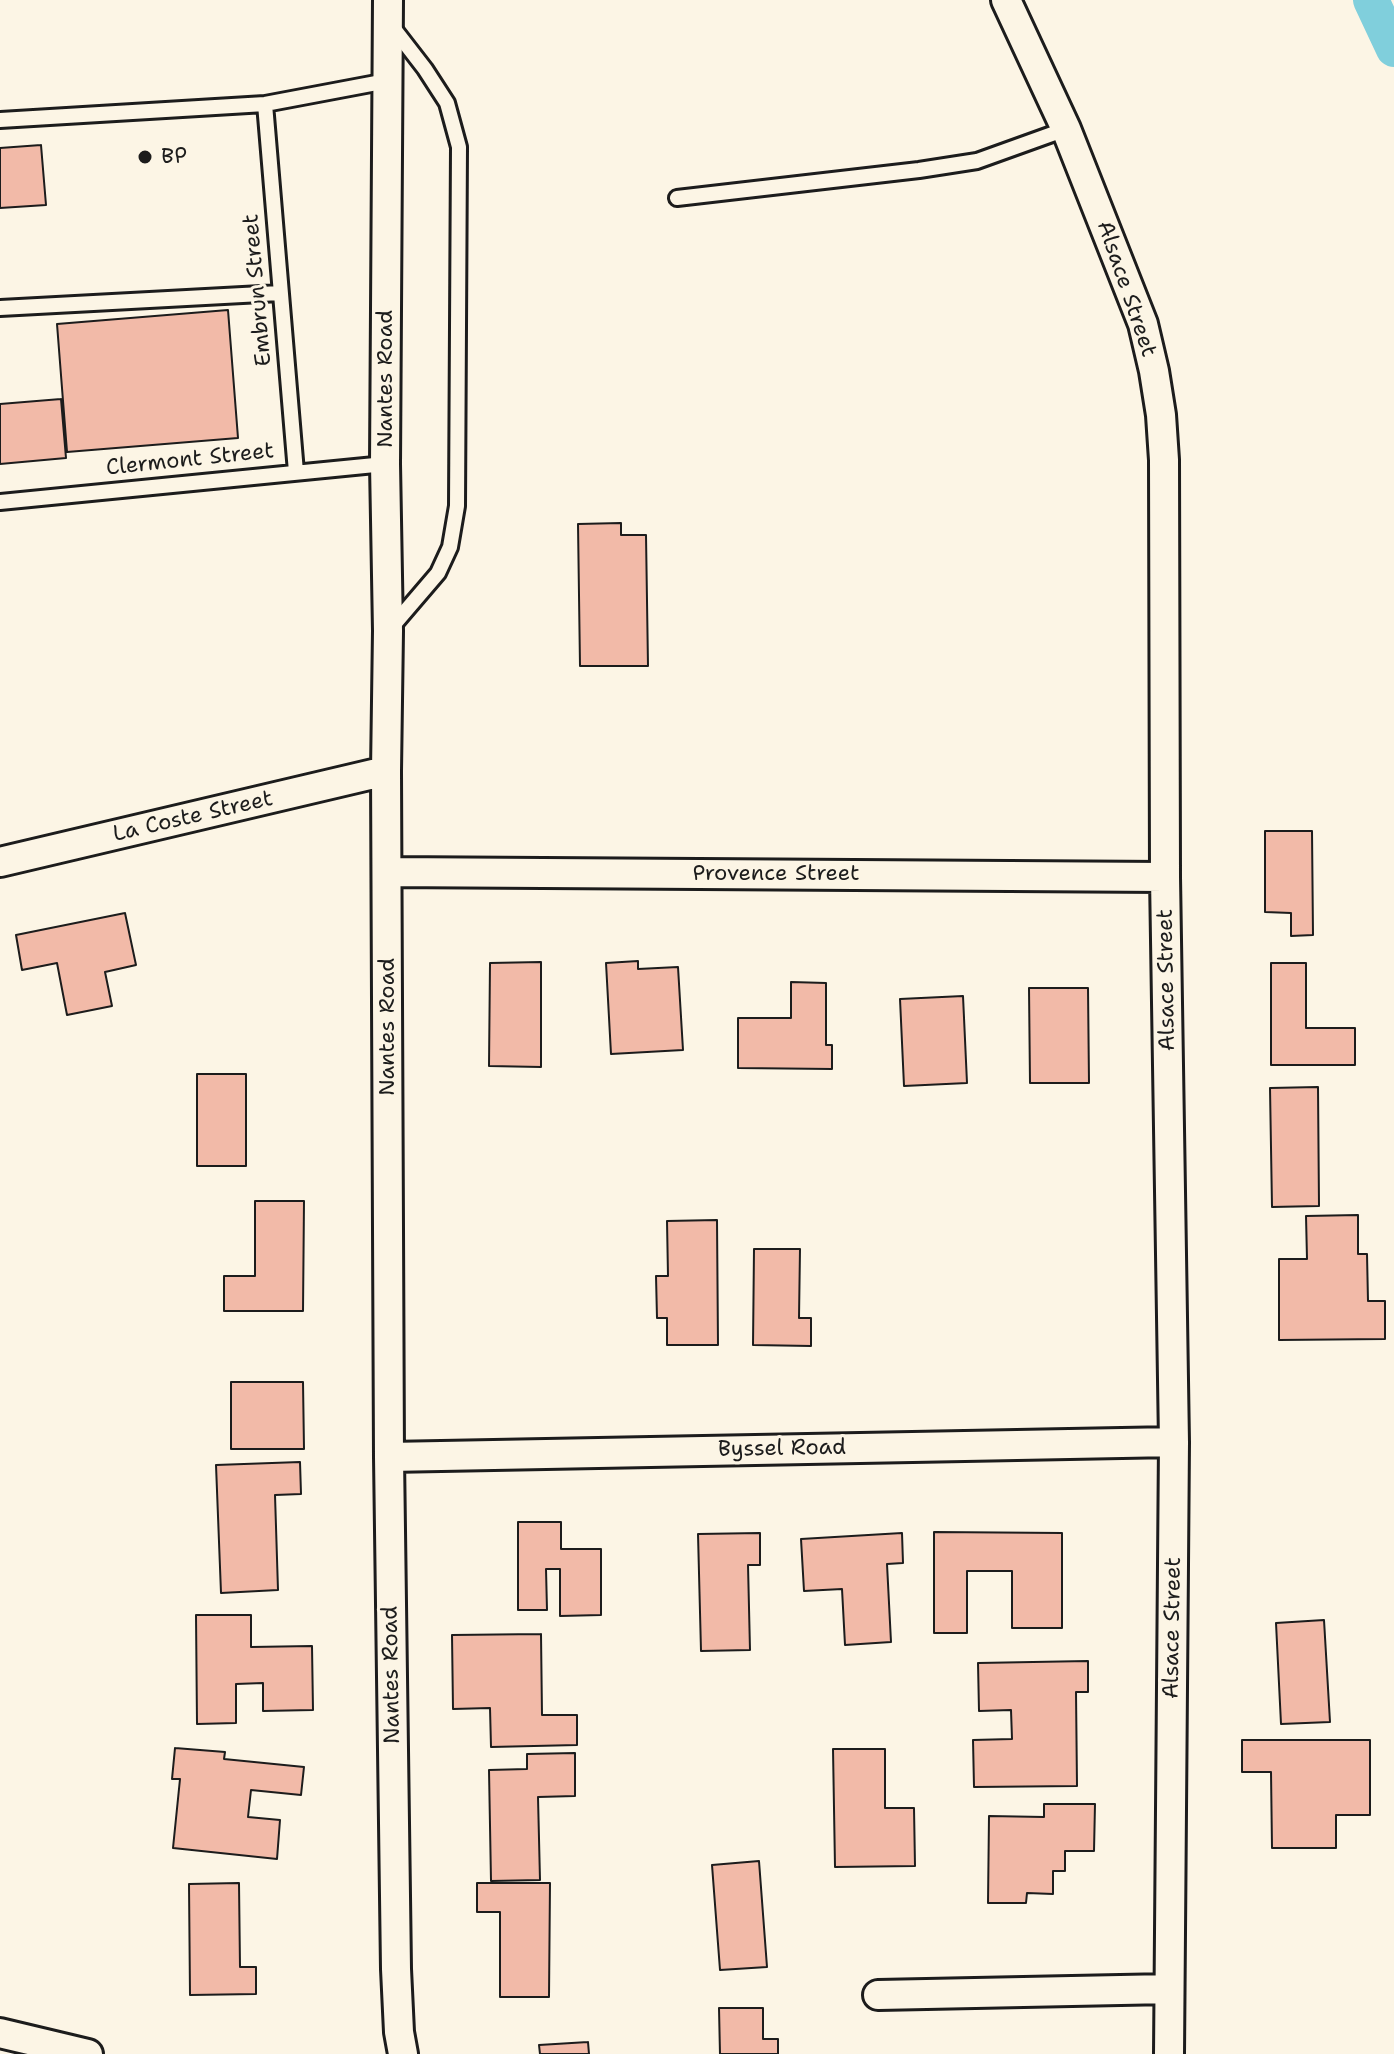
<!DOCTYPE html>
<html>
<head>
<meta charset="utf-8">
<style>
	body { margin:0 }
	canvas { display:block; background:#fcf5e5 }
</style>
</head>
<body>
<canvas width="1394" height="2054"></canvas>
<script>
const g = document.querySelector('canvas').getContext('2d');
g.lineJoin = 'round';
function toPath(rows) {
  const path = new Path2D();
  for (const r of rows) {
    path.moveTo(r[0], r[1]);
    for (let i = 2; i < r.length; i += 2) path.lineTo(r[i], r[i + 1]);
  }
  return path;
}
function stroke(path, color, width, dash) {
  g.strokeStyle = color;
  g.lineWidth = width;
  g.lineCap = dash ? 'butt' : 'round';
  g.setLineDash(dash || []);
  g.stroke(path);
}
function fillPath(path, color) {
  g.fillStyle = color;
  g.fill(path, 'evenodd');
}
function label(font, color, halo, rows, align = 'center') {
  g.font = font + ' "Shantell Sans",sans-serif';
  g.lineWidth = 6;
  g.setLineDash([]);
  g.textBaseline = 'middle';
  g.strokeStyle = halo;
  g.fillStyle = color;
  for (const [text, x, y, turn = 0] of rows) {
    g.save();
    g.translate(x, y);
    g.rotate((+turn || 0) * Math.PI / 180);
    g.textAlign = isNaN(turn) ? turn : align;
    if (halo) g.strokeText(text, 0, 0);
    g.fillText(text, 0, 0);
    g.restore();
  }
}
const canal = toPath([
	[1371,0,1394,49]
]);
const building = toPath([
	[41,145,46,205,0,208,0,148,41,145],
	[228,310,238,438,67,452,57,324,228,310],
	[61,399,66,458,0,464,0,404,61,399],
	[621,523,621,535,646,535,648,666,580,666,578,524,621,523],
	[1265,831,1312,831,1313,935,1291,936,1291,913,1265,912,1265,831],
	[125,913,136,965,105,972,112,1006,67,1015,57,963,22,970,16,935,125,913],
	[638,961,638,969,678,967,683,1050,611,1054,606,963,638,961],
	[541,962,541,1067,489,1066,490,963,541,962],
	[1271,963,1306,963,1306,1028,1355,1028,1355,1065,1271,1065,1271,963],
	[791,982,826,983,826,1045,832,1045,832,1069,738,1068,738,1018,791,1018,791,982],
	[1029,988,1088,988,1089,1083,1030,1083,1029,988],
	[963,996,967,1083,904,1086,900,999,963,996],
	[197,1074,246,1074,246,1166,197,1166,197,1074],
	[1318,1087,1319,1206,1272,1207,1270,1088,1318,1087],
	[255,1201,304,1201,303,1311,224,1311,224,1276,255,1276,255,1201],
	[1358,1215,1358,1254,1367,1254,1368,1301,1385,1301,1385,1339,1279,1340,1279,1259,1307,1259,1306,1216,1358,1215],
	[717,1220,718,1345,667,1345,667,1318,657,1318,656,1276,668,1276,667,1221,717,1220],
	[754,1249,800,1249,799,1318,811,1318,811,1346,753,1345,754,1249],
	[231,1382,303,1382,304,1449,231,1449,231,1382],
	[300,1462,301,1494,275,1495,278,1590,221,1593,216,1465,300,1462],
	[518,1522,561,1522,561,1549,601,1549,601,1615,560,1616,560,1569,546,1569,547,1610,518,1610,518,1522],
	[934,1532,1062,1533,1062,1628,1012,1628,1012,1571,967,1571,967,1633,934,1633,934,1532],
	[760,1533,760,1565,748,1565,750,1650,701,1651,698,1534,760,1533],
	[902,1533,903,1563,887,1564,891,1642,845,1645,842,1589,804,1591,801,1539,902,1533],
	[196,1615,251,1615,251,1647,312,1646,313,1710,263,1711,263,1683,236,1684,236,1723,197,1724,196,1615],
	[1324,1620,1330,1722,1281,1724,1276,1623,1324,1620],
	[541,1634,542,1715,577,1715,577,1745,491,1747,490,1708,453,1709,452,1635,541,1634],
	[1088,1661,1088,1692,1076,1692,1077,1786,974,1787,973,1740,1012,1739,1011,1710,979,1711,978,1663,1088,1661],
	[1242,1740,1370,1740,1370,1815,1336,1815,1336,1848,1272,1848,1271,1772,1242,1772,1242,1740],
	[175,1748,225,1752,224,1759,304,1767,301,1795,251,1790,248,1817,280,1820,277,1859,173,1848,180,1779,172,1779,175,1748],
	[833,1749,885,1749,885,1808,914,1808,915,1866,835,1867,833,1749],
	[575,1753,575,1796,538,1797,540,1880,491,1881,489,1770,527,1769,527,1754,575,1753],
	[1044,1804,1095,1804,1094,1851,1065,1851,1065,1871,1053,1871,1053,1894,1027,1893,1026,1903,988,1903,989,1816,1044,1817,1044,1804],
	[759,1861,767,1967,720,1970,712,1865,759,1861],
	[239,1883,240,1967,256,1967,256,1994,190,1995,189,1884,239,1883],
	[477,1883,550,1883,549,1997,500,1997,500,1912,477,1912,477,1883],
	[719,2008,763,2008,763,2039,778,2039,778,2054,720,2054,719,2008],
	[588,2042,589,2054,540,2054,539,2045,588,2042]
]);
const service = toPath([
	[265,104,296,472],
	[0,120,265,104,387,81],
	[677,198,919,170,977,161,1066,129],
	[0,308,280,293],
	[0,502,385,464],
	[391,628,438,573,450,547,457,506,459,147,447,103,425,69,391,25]
]);
const minor = toPath([
	[388,0,385,464,388,631,386,771,389,1457,396,1969,399,2032,403,2054],
	[1006,0,1066,129,1143,324,1154,371,1161,415,1164,460,1165,877,1174,1442,1169,2054],
	[0,862,386,771],
	[388,872,1165,877],
	[389,1457,1174,1442],
	[878,1995,1169,1989],
	[0,2033,88,2054]
]);
const markers = [
	[145,157,8,"#1c1c1c"]
];
const poiNames = [
	["BP",161,157]
];
const streetNames = [
	["Alsace Street",1126,289,71],
	["Embrun Street",258,290,-95],
	["Nantes Road",386,379,-90],
	["Clermont Street",190,460,-6],
	["La Coste Street",193,817,-13],
	["Provence Street",776,874],
	["Alsace Street",1167,980,-91],
	["Nantes Road",388,1027,-90],
	["Byssel Road",782,1449,-1],
	["Alsace Street",1173,1628,-89],
	["Nantes Road",392,1675,-91]
];
stroke(canal, '#80cfdc', 36);
fillPath(building, '#f2baa8');
stroke(building, '#1c1c1c', 2);
stroke(service, '#1c1c1c', 20);
stroke(minor, '#1c1c1c', 34);
stroke(service, '#fcf5e5', 14);
stroke(minor, '#fcf5e5', 28);
for (const [x, y, r, color] of markers) {
  const dot = new Path2D();
  dot.arc(x, y, r, 0, 2 * Math.PI);
  g.fillStyle = color;
  g.fill(dot);
  stroke(dot, '#fcf5e5', 3);
}
label('22px', '#1c1c1c', '#fcf5e5', poiNames, 'left');
label('22px', '#1c1c1c', '#fcf5e5', streetNames);
</script>
</body>
</html>
